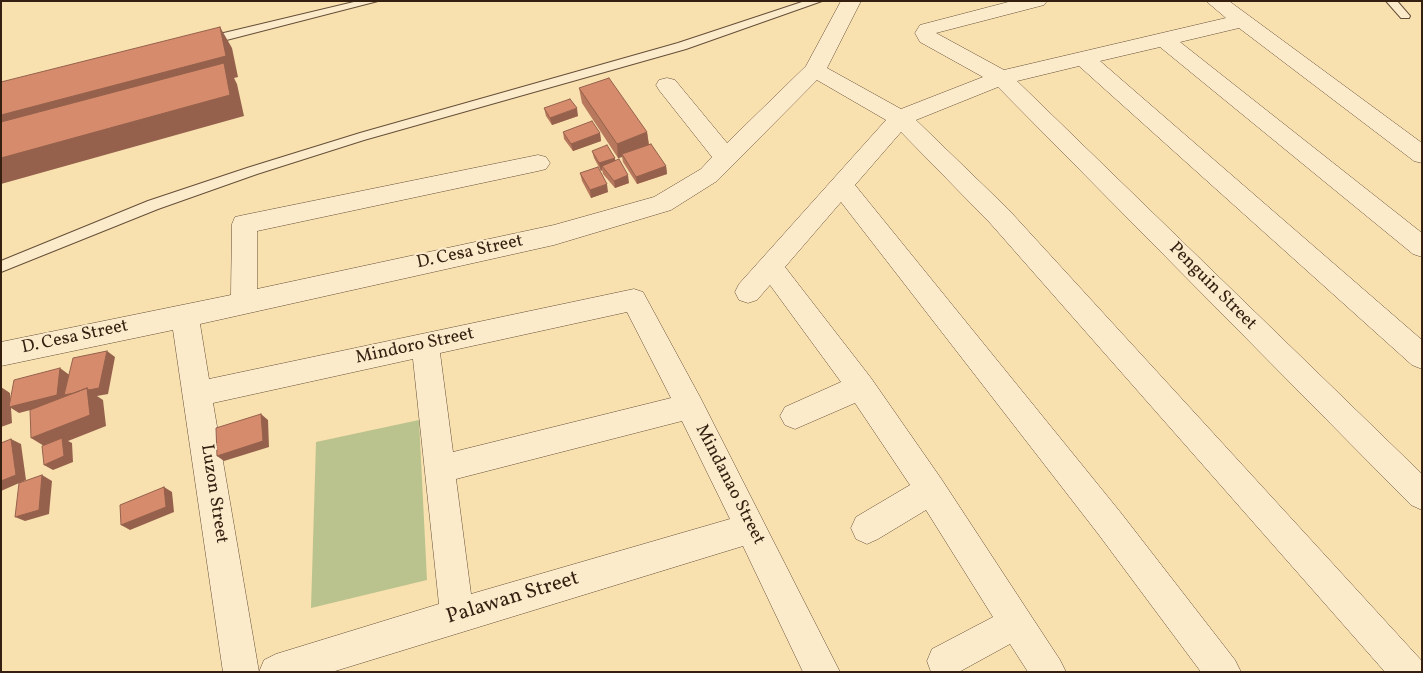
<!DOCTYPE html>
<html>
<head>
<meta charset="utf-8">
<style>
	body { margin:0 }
	#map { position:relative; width:1423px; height:673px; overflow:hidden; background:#f9e0af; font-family:Vollkorn,serif }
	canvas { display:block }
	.frame { position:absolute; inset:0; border:2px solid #341f10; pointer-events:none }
</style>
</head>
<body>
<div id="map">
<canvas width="1423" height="673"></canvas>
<div class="frame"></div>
</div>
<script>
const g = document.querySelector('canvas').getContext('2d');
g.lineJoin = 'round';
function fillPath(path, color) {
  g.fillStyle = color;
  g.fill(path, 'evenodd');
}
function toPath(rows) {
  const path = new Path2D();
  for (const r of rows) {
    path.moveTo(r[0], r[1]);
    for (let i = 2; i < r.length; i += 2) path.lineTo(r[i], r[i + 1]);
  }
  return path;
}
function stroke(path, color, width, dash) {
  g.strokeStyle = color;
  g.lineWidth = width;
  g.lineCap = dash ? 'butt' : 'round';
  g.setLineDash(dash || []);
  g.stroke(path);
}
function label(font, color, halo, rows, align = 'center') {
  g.font = font + ' Vollkorn,serif';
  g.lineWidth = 4.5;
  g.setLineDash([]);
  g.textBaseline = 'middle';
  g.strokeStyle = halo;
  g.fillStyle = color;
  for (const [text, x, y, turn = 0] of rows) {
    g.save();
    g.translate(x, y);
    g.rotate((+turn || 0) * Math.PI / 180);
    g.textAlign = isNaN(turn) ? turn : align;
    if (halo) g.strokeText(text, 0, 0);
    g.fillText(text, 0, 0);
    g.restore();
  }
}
const green = toPath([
	[419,420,427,580,311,608,316,442]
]);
const service = toPath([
	[358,1,378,1,207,45,201,41,207,37,358,1],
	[805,1,822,1,686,49,364,140,257,174,158,209,1,272,1,261,148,201,247,168,360,133,678,43,805,1],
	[1386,1,1397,1,1410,16,1409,18,1401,18,1386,1]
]);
const minor = toPath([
	[841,1,861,1,827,68,901,109,983,77,920,42,915,33,920,25,1012,1,1047,1,1044,5,936,33,1004,70,1226,18,1206,1,1229,1,1422,143,1422,163,1414,161,1239,28,1180,42,1422,233,1422,257,1413,254,1160,47,1100,61,1422,340,1422,369,1412,365,1079,66,1017,81,1422,474,1422,510,1411,505,998,87,916,120,1008,209,1421,660,1422,672,1385,672,990,223,901,132,855,185,1121,513,1235,660,1241,672,1201,672,1099,535,841,202,785,267,871,378,942,480,1060,660,1066,672,1028,672,1010,644,959,672,931,672,927,661,932,649,993,617,926,510,878,539,867,544,856,539,851,528,856,517,910,485,855,403,795,429,785,425,780,416,785,407,841,382,770,285,757,300,748,303,739,300,735,292,739,284,886,120,817,80,717,181,671,210,554,245,200,324,209,379,634,289,643,292,700,397,840,672,803,672,743,546,332,672,223,672,173,330,1,366,1,342,231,295,232,224,235,217,244,215,538,155,546,157,550,163,546,169,538,171,257,231,257,289,554,225,654,197,701,169,712,157,659,90,656,85,659,80,667,78,675,80,727,143,806,66,841,1],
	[627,312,671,398,453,452,440,353,627,312],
	[413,359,439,604,276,654,264,660,259,672,213,403,413,359],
	[682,421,730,519,471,594,456,479,682,421]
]);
const wall = toPath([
	[579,88,647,132,649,144,666,166,667,174,637,184,623,162,622,157,618,158,582,103],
	[544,108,578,116,552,125,546,116],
	[563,132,600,133,601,141,573,151,564,139],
	[592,151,615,161,629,183,615,188,603,174,602,170,601,171,594,158],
	[580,173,608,192,591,198,582,181]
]);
const shadedWall = toPath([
	[220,27,232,48,238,77,234,78,237,84,244,116,1,184,1,115],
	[577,108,578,116,552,125,550,118],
	[647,132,649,147,622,154,622,157,618,158,617,144],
	[600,133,601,141,573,151,571,144],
	[615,158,616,165,602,166,602,170,601,171,599,163],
	[666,166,667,174,637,184,636,177],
	[628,175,629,183,615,188,614,181],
	[607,184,608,192,591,198,590,190],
	[107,351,115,357,108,394,97,396,103,400,106,426,68,441,72,443,73,462,53,470,44,465,49,449,31,438,65,401,19,413,11,408,12,423,1,427,1,387,10,393,11,407,60,368,87,388],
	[261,414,268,420,269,447,224,461,217,456],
	[11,439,21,444,26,480,1,491,1,481],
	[42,475,52,481,49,514,25,521,15,517],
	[164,487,172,492,174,512,130,530,121,525]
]);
const building = toPath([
	[220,27,226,56,1,115,1,82,220,27],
	[224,63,230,95,1,158,1,122,224,63],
	[609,78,647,132,617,144,579,88,609,78],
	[570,99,577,108,550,118,544,108,570,99],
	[592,121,600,133,571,144,563,132,592,121],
	[651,144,666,166,636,177,622,154,651,144],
	[607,145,615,158,599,163,592,151,607,145],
	[619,159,628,175,614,181,602,166,619,159],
	[598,167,607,184,590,190,580,173,598,167],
	[107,351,99,388,89,390,87,388,74,393,64,395,73,358,107,351],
	[60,368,57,395,9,407,14,380,60,368],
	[87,388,90,415,31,438,30,410,87,388],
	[261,414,263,441,217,456,216,428,261,414],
	[62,438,64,456,44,465,42,446,62,438],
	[11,439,16,475,1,481,1,443,11,439],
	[42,475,39,510,15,517,19,483,42,475],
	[164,487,166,507,121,525,120,505,164,487]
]);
const streetNames = [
	["D. Cesa Street",470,253,-12],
	["Penguin Street",1212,287,45],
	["D. Cesa Street",75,338,-12],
	["Mindoro Street",415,347,-12],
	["Mindanao Street",729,485,63],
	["Luzon Street",213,494,81]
];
const nearStreetnames = [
	["Palawan Street",513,599,-17]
];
fillPath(green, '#bac38d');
stroke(service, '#654f38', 2);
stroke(minor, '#654f38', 1);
fillPath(service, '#fbebcb');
fillPath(minor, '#fbebcb');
fillPath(wall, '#b7785d');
fillPath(shadedWall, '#95614c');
fillPath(building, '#d58b6c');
stroke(building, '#95614c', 1);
label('18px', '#341f10', '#fbebcb', streetNames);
label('21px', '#341f10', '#fbebcb', nearStreetnames);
</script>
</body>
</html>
